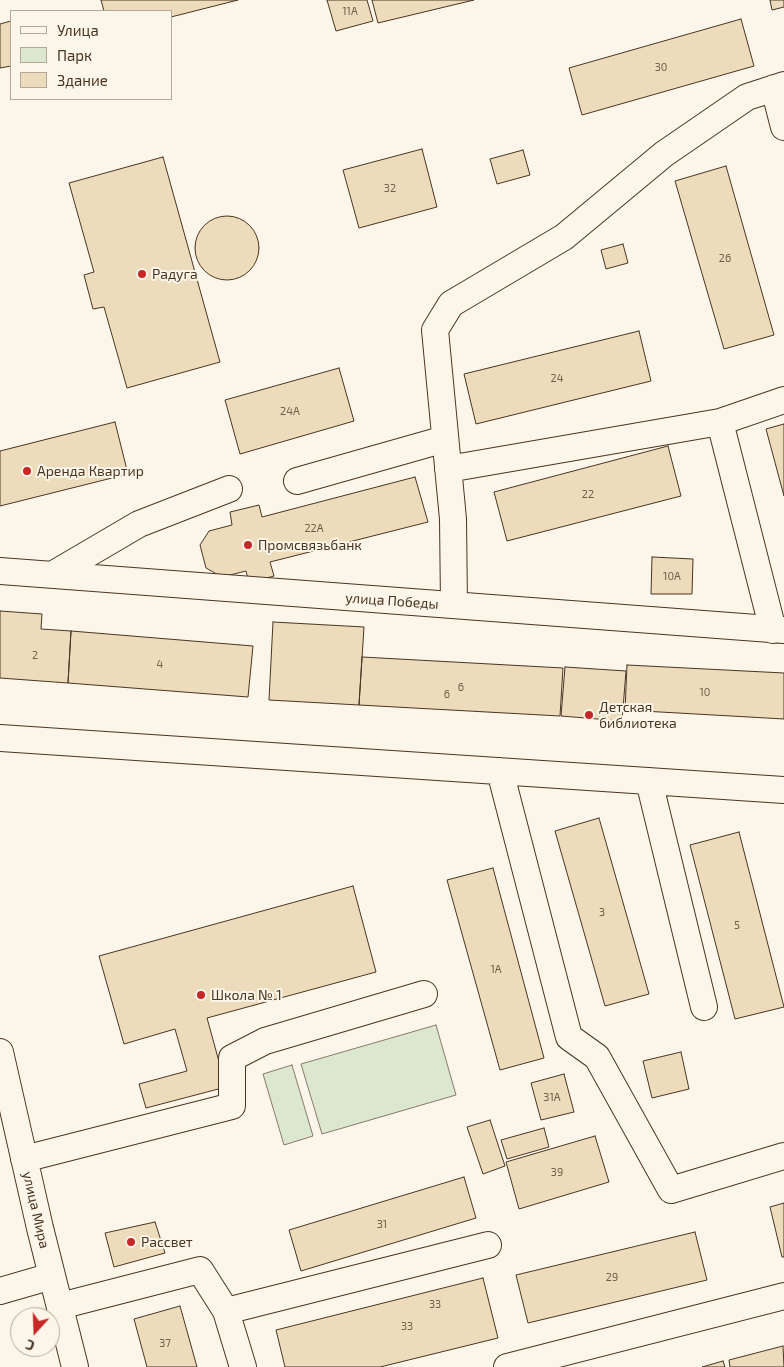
<!DOCTYPE html>
<html>
<head>
<meta charset="utf-8">
<style>
	body { margin:0 }
	#map { position:relative; width:784px; height:1367px; overflow:hidden; background:#fbf6e9; font-family:"Exo 2",sans-serif }
	canvas { display:block }
	.legend { position:absolute; left:10px; top:10px; width:162px; height:90px; box-sizing:border-box; background:#fbf6e9; border:1px solid #b4a999; margin:0; padding:6px 9px; list-style:none; font-size:15px; color:#4a3520 }
	.legend li { display:flex; align-items:center; gap:10px; height:25px }
	.legend b { width:25px; border:1px solid #b4a999 }
	.north { position:absolute; left:10px; top:1307px; width:50px; height:50px; box-sizing:border-box; background:#fbf6e9; border:1px solid #b4a999; border-radius:50%; rotate:200deg; font-size:14px; font-weight:700; line-height:20px; text-align:center; color:#4a3520 }
	.north::after { content:''; display:block; margin:auto; width:18px; height:22px; background:#c62828; clip-path:polygon(50% 0,100% 100%,50% 72%,0 100%) }
</style>
</head>
<body>
<div id="map">
<canvas width="784" height="1367"></canvas>
<ul class="legend">
<li><b style="height:6px;background:#fbf6e9"></b>Улица</li>
<li><b style="height:14px;background:#dce7d0"></b>Парк</li>
<li><b style="height:14px;background:#ecdcbc"></b>Здание</li>
</ul>
<div class="north">С</div>
</div>
<script>
const g = document.querySelector('canvas').getContext('2d');
g.lineJoin = 'round';
function fillPath(path, color) {
  g.fillStyle = color;
  g.fill(path, 'evenodd');
}
function toPath(rows) {
  const path = new Path2D();
  for (const r of rows) {
    if (r.length === 3) {
      path.moveTo(r[0] + r[2], r[1]);
      path.arc(r[0], r[1], r[2], 0, 2 * Math.PI);
      continue;
    }
    path.moveTo(r[0], r[1]);
    for (let i = 2; i < r.length; i += 2) path.lineTo(r[i], r[i + 1]);
  }
  return path;
}
function stroke(path, color, width, dash) {
  g.strokeStyle = color;
  g.lineWidth = width;
  g.lineCap = dash ? 'butt' : 'round';
  g.setLineDash(dash || []);
  g.stroke(path);
}
function label(font, color, halo, rows, align = 'center') {
  g.font = font + ' "Exo 2",sans-serif';
  g.lineWidth = 4;
  g.setLineDash([]);
  g.textBaseline = 'middle';
  g.strokeStyle = halo;
  g.fillStyle = color;
  for (const [text, x, y, turn = 0] of rows) {
    g.save();
    g.translate(x, y);
    g.rotate((+turn || 0) * Math.PI / 180);
    g.textAlign = isNaN(turn) ? turn : align;
    if (halo) g.strokeText(text, 0, 0);
    g.fillText(text, 0, 0);
    g.restore();
  }
}
const green = toPath([
	[436,1025,456,1095,322,1134,301,1064,436,1025],
	[292,1065,313,1136,284,1145,263,1074,292,1065]
]);
const building = toPath([
	[101,0,238,0,171,17,171,11,104,11,101,0],
	[327,0,367,0,373,21,336,31,327,0],
	[372,0,474,0,378,23,372,0],
	[770,0,784,0,784,7,772,10,770,0],
	[741,19,754,66,582,115,569,68,741,19],
	[11,21,11,66,0,68,0,24,11,21],
	[422,149,437,207,359,228,343,170,422,149],
	[523,150,530,175,497,184,490,159,523,150],
	[163,157,220,362,127,388,104,307,93,309,84,275,94,272,69,183,163,157],
	[726,166,774,335,724,349,675,181,726,166],
	[227,248,32],
	[623,244,628,263,606,269,601,250,623,244],
	[639,331,651,381,476,424,464,374,639,331],
	[339,368,354,421,240,454,225,400,339,368],
	[115,422,128,474,0,506,0,451,115,422],
	[784,424,784,496,766,429,784,424],
	[668,446,681,496,507,541,494,492,668,446],
	[415,477,428,522,270,562,274,576,249,583,246,571,222,577,206,568,200,545,209,531,232,525,230,512,259,505,262,517,415,477],
	[652,557,693,559,692,594,651,594,652,557],
	[0,611,42,614,41,629,71,631,68,683,0,678,0,611],
	[273,622,364,627,359,705,269,700,273,622],
	[71,631,253,646,248,697,68,683,71,631],
	[362,657,563,668,560,716,359,705,362,657],
	[627,665,784,673,784,719,625,710,627,665],
	[565,667,626,671,622,721,561,716,565,667],
	[599,818,649,994,605,1006,555,831,599,818],
	[739,832,784,1007,735,1019,690,845,739,832],
	[493,868,544,1058,500,1070,447,880,493,868],
	[353,886,376,972,207,1018,226,1087,146,1108,139,1084,187,1071,175,1029,124,1044,99,956,353,886],
	[681,1052,689,1089,652,1098,643,1061,681,1052],
	[564,1074,574,1112,541,1120,531,1083,564,1074],
	[490,1120,505,1166,483,1174,467,1127,490,1120],
	[544,1128,549,1147,507,1159,501,1140,544,1128],
	[595,1136,609,1182,519,1209,506,1162,595,1136],
	[464,1177,476,1218,301,1271,289,1230,464,1177],
	[784,1203,784,1257,782,1257,770,1207,784,1203],
	[155,1222,165,1253,114,1267,105,1233,155,1222],
	[695,1232,707,1280,528,1323,516,1275,695,1232],
	[483,1278,498,1338,380,1367,285,1367,276,1330,483,1278],
	[180,1306,197,1367,147,1367,134,1319,180,1306],
	[783,1346,784,1367,730,1367,729,1360,783,1346],
	[723,1361,725,1367,702,1367,723,1361]
]);
const minor = toPath([
	[774,88,784,127],
	[720,422,773,630],
	[448,469,720,422,784,400],
	[297,481,445,439],
	[0,571,784,630],
	[52,575,139,524,229,489],
	[454,605,453,519,435,330,451,304,564,237,664,154,747,97,784,85],
	[0,738,784,790],
	[500,771,569,1037,597,1057,671,1190,784,1156],
	[649,781,704,1007],
	[0,1052,40,1228,75,1367],
	[24,1159,232,1106,232,1058,265,1041,424,994],
	[0,1291,52,1276],
	[60,1306,200,1270,226,1311,243,1367],
	[226,1311,488,1245],
	[507,1367,784,1296]
]);
const markers = [
	[142,274,5,"#c62828"],
	[27,471,5,"#c62828"],
	[248,545,5,"#c62828"],
	[589,715,5,"#c62828"],
	[201,995,5,"#c62828"],
	[131,1242,5,"#c62828"]
];
const numberNames = [
	["11А",350,11],
	["30",661,67],
	["32",390,188],
	["26",725,258],
	["24",557,378],
	["24А",290,411],
	["22",588,494],
	["22А",314,528],
	["10А",672,576],
	["2",35,655],
	["4",160,664],
	["6",461,687],
	["10",705,692],
	["6",447,694],
	["3",602,912],
	["5",737,925],
	["1А",496,969],
	["31А",552,1097],
	["39",557,1172],
	["31",382,1224],
	["29",612,1277],
	["33",435,1304],
	["33",407,1326],
	["37",165,1343]
];
const poiNames = [
	["Радуга",152,274],
	["Аренда Квартир",37,471],
	["Промсвязьбанк",258,545],
	["Детская",599,707],
	["библиотека",599,723],
	["Школа № 1",211,995],
	["Рассвет",141,1242]
];
const streetNames = [
	["улица Победы",392,601,4],
	["улица Мира",36,1210,77]
];
fillPath(green, '#dce7d0');
stroke(green, '#887966', 1);
fillPath(building, '#ecdcbc');
stroke(building, '#4a3520', 1);
stroke(minor, '#4a3520', 28);
stroke(minor, '#fbf6e9', 26);
for (const [x, y, r, color] of markers) {
  const dot = new Path2D();
  dot.arc(x, y, r, 0, 2 * Math.PI);
  g.fillStyle = color;
  g.fill(dot);
  stroke(dot, '#fbf6e9', 2);
}
label('11px', '#725f47', null, numberNames);
label('14px', '#4a3520', '#fbf6e9', poiNames, 'left');
label('14px', '#4a3520', '#fbf6e9', streetNames);
</script>
</body>
</html>
